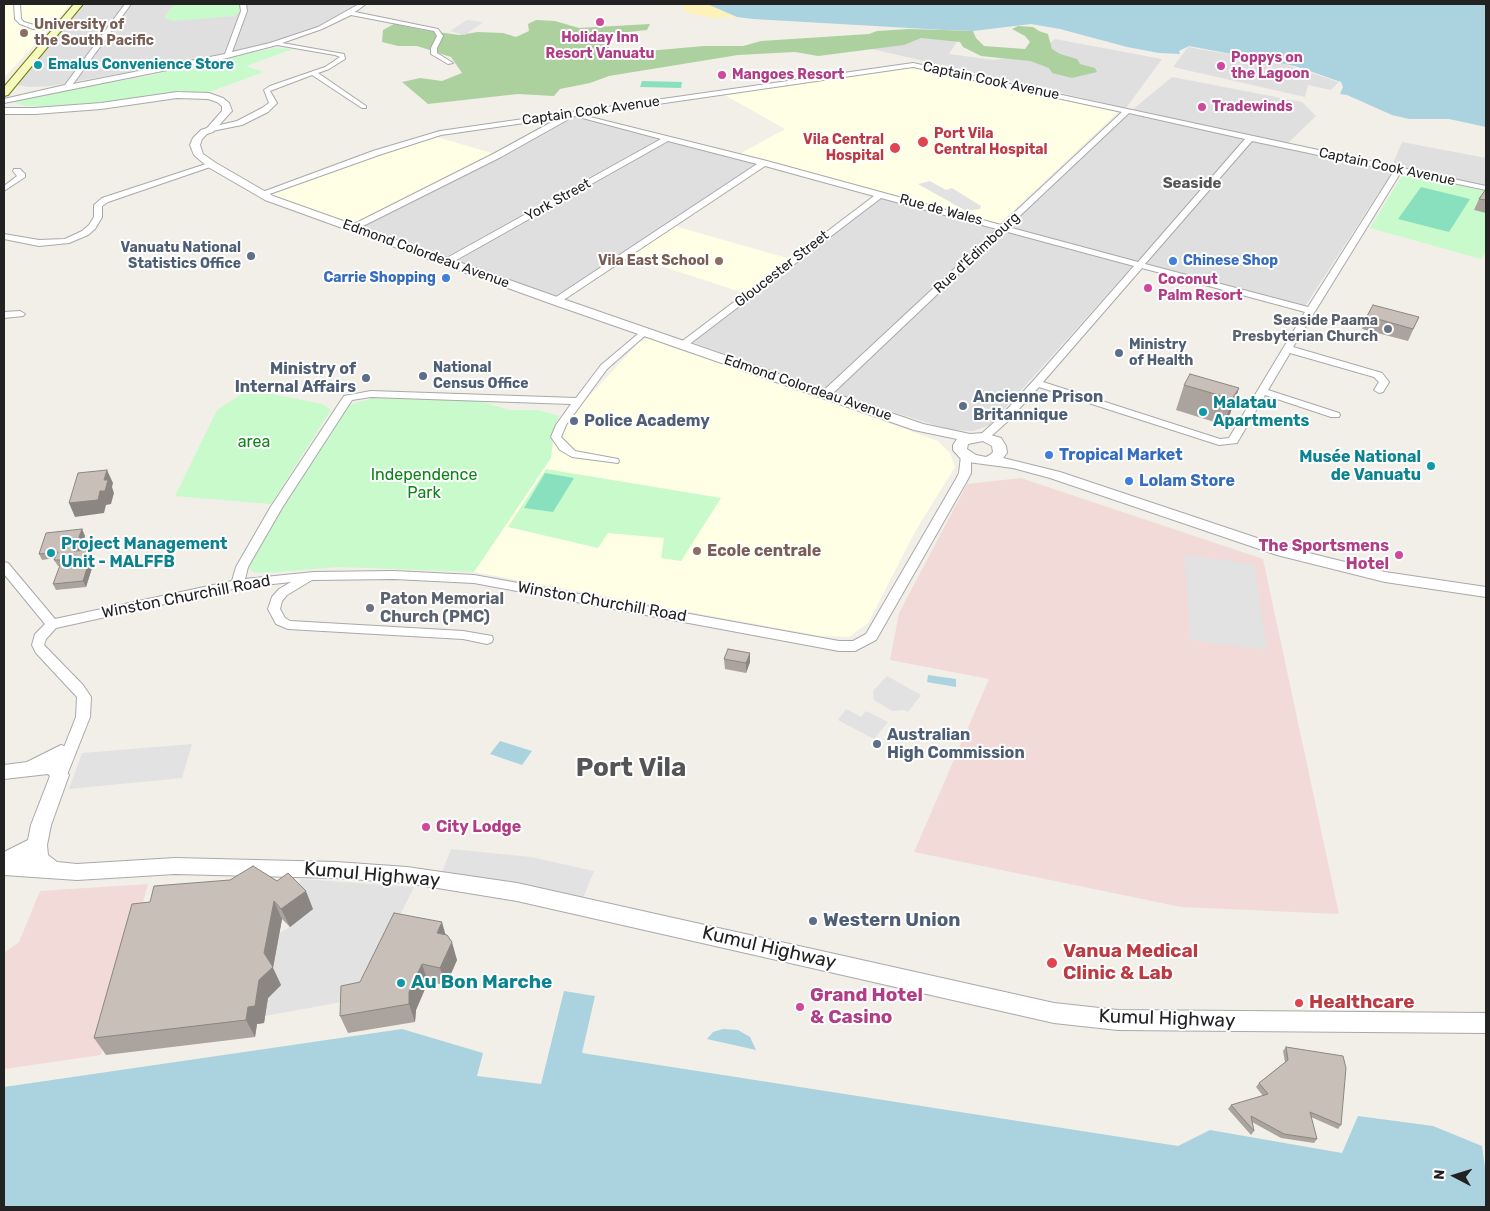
<!DOCTYPE html>
<html>
<head>
<meta charset="utf-8">
<style>
	body { margin:0 }
	#map { position:relative; width:1490px; height:1211px; overflow:hidden; background:#f2efe9; font-family:Rubik,sans-serif }
	canvas { display:block }
	.frame { position:absolute; inset:0; border:5px solid #222; pointer-events:none }
	.north { position:absolute; left:1430px; top:1151px; width:50px; height:50px; -webkit-text-stroke:4px #fff; paint-order:stroke; rotate:275deg; font-size:14px; font-weight:700; line-height:20px; text-align:center; color:#222 }
	.north::after { content:''; display:block; margin:auto; width:18px; height:22px; background:#222; clip-path:polygon(50% 0,100% 100%,50% 72%,0 100%) }
</style>
</head>
<body>
<div id="map">
<canvas width="1490" height="1211"></canvas>
<div class="frame"></div>
<div class="north">N</div>
</div>
<script>
const g = document.querySelector('canvas').getContext('2d');
g.lineJoin = 'round';
function fillPath(path, color) {
  g.fillStyle = color;
  g.fill(path, 'evenodd');
}
function toPath(rows) {
  const path = new Path2D();
  for (const r of rows) {
    path.moveTo(r[0], r[1]);
    for (let i = 2; i < r.length; i += 2) path.lineTo(r[i], r[i + 1]);
  }
  return path;
}
function stroke(path, color, width, dash) {
  g.strokeStyle = color;
  g.lineWidth = width;
  g.lineCap = dash ? 'butt' : 'round';
  g.setLineDash(dash || []);
  g.stroke(path);
}
function label(font, color, halo, rows, align = 'center') {
  g.font = font + ' Rubik,sans-serif';
  g.lineWidth = 4;
  g.setLineDash([]);
  g.textBaseline = 'middle';
  g.strokeStyle = halo;
  g.fillStyle = color;
  for (const [text, x, y, turn = 0] of rows) {
    g.save();
    g.translate(x, y);
    g.rotate((+turn || 0) * Math.PI / 180);
    g.textAlign = isNaN(turn) ? turn : align;
    if (halo) g.strokeText(text, 0, 0);
    g.fillText(text, 0, 0);
    g.restore();
  }
}
const residential = toPath([
	[81,4,358,4,320,26,282,41,223,55,51,86,29,87,17,85],
	[918,36,957,41,949,54,994,60,1036,53,1055,39,1162,59,1126,108,872,49],
	[1188,47,1284,64,1339,82,1331,90,1308,85,1305,97,1173,67],
	[1172,77,1302,102,1316,116,1287,144,1132,110],
	[1129,113,1393,171,1305,306,1217,284,1137,261,990,425,973,431,950,430,831,392,692,342,750,295,881,194,1003,231],
	[570,114,764,163,551,304,443,266,421,251,353,228],
	[1402,142,1486,158,1486,191,1404,172,1392,166]
]);
const commercial = toPath([
	[1021,478,1263,559,1339,914,1181,907,914,852,989,679,890,660,899,613,967,484],
	[148,884,101,1055,4,1069,4,953,19,942,40,891]
]);
const education = toPath([
	[4,4,71,4,4,78],
	[909,67,922,67,1119,111,999,224,736,156,785,129,721,93],
	[430,135,498,155,353,228,261,194],
	[671,225,794,260,750,295,627,255],
	[648,338,667,344,668,346,692,354,699,354,938,441,950,453,955,467,916,530,868,623,849,637,821,636,474,572,551,458,553,442,563,425,638,343]
]);
const forest = toPath([
	[536,20,555,21,579,28,650,24,647,30,609,34,610,38,600,41,612,50,624,53,704,46,743,46,761,41,869,34,877,31,909,29,973,31,976,38,984,46,1025,49,1030,42,1025,36,1012,29,1018,26,1033,27,1039,31,1048,34,1052,49,1060,54,1077,59,1080,64,1095,68,1097,72,1072,78,1052,73,1049,68,1030,61,981,56,963,47,960,42,921,38,904,45,818,56,795,52,738,55,609,76,590,83,560,89,554,96,518,94,428,104,402,82,420,78,442,81,462,73,451,57,417,46,398,46,382,42,383,30,394,24,424,30,459,35,478,32,503,33,516,37,529,31,528,24]
]);
const sand = toPath([
	[665,4,707,4,737,17,712,18,693,14,686,12,681,4,668,6]
]);
const park = toPath([
	[173,4,241,4,240,11,235,16,173,21,164,18],
	[274,48,293,49,246,66,264,72,209,92,168,93,103,102,42,107,20,105,15,102,37,95,148,76],
	[1404,172,1486,191,1486,251,1481,259,1370,228],
	[243,393,272,394,322,404,331,410,271,504,175,496,217,410],
	[373,398,480,401,509,410,538,410,559,416,554,428,551,458,474,572,338,567,265,573,253,572,248,567,265,533,346,406],
	[546,469,721,498,681,561,661,558,664,538,608,533,598,548,508,527]
]);
const pitch = toPath([
	[642,81,682,82,681,88,640,87],
	[1421,187,1470,199,1449,232,1398,219],
	[545,473,574,478,553,512,524,508]
]);
const parking = toPath([
	[467,20,483,22,465,35,450,31],
	[930,181,946,190,952,188,981,206,980,209,966,211,918,184],
	[1184,555,1254,564,1267,650,1191,640],
	[887,676,921,695,908,712,904,710,892,711,874,700,873,691],
	[846,709,861,717,866,711,888,722,874,739,838,720],
	[192,744,182,778,69,789,82,753],
	[451,849,531,857,594,871,583,898,514,883,442,872],
	[301,879,414,887,358,999,265,1016,268,998,281,985,273,971,279,933,290,927,296,891]
]);
const water = toPath([
	[707,4,1486,4,1486,127,1449,119,1409,119,1392,115,1347,95,1340,94,1343,87,1341,82,1295,66,1189,46,1179,51,1180,54,1159,53,1127,47,1060,29,1031,24,973,31,944,30,753,19,737,17],
	[928,675,956,679,956,687,927,682],
	[500,741,532,751,522,765,490,754],
	[564,991,595,996,582,1053,1178,1146,1210,1130,1342,1153,1358,1116,1433,1126,1482,1146,1486,1175,1486,1207,4,1207,4,1087,402,1029,483,1053,477,1076,541,1084],
	[723,1029,738,1030,750,1037,756,1050,707,1039,713,1032]
]);
const minor = toPath([
	[14,4,20,4,21,19,24,22,34,25,60,26,63,28,60,30,33,29,20,24,15,19,14,4],
	[125,4,131,4,73,84,225,54,241,11,240,4,246,4,247,11,232,52,270,43,318,27,359,4,366,4,355,12,438,29,443,36,437,48,437,53,453,63,448,64,431,54,431,48,437,36,434,31,351,15,322,29,282,43,344,54,345,59,329,69,318,73,366,106,366,108,362,108,312,75,270,91,277,103,268,112,242,125,207,132,207,128,237,121,262,108,269,103,264,90,270,86,325,67,340,57,335,55,277,45,227,58,4,103,4,99,65,85,125,4],
	[913,63,1486,186,1486,190,1401,172,1293,347,1382,373,1389,382,1383,392,1379,393,1374,390,1379,382,1374,377,1290,353,1268,390,1339,413,1340,415,1339,417,1331,417,1265,395,1237,443,1219,445,1039,387,1008,421,988,439,980,439,979,437,980,435,1000,417,1033,381,1134,266,1004,231,830,396,822,396,822,392,997,229,881,198,687,346,681,346,681,342,874,196,765,166,559,303,553,303,553,299,757,164,668,141,451,263,445,263,445,259,661,139,575,116,567,117,567,120,501,157,353,231,350,230,350,226,495,153,559,118,441,135,379,155,264,196,257,194,373,151,440,131,913,63],
	[913,67,1122,112,1001,225,767,161,582,115,913,67],
	[1129,113,1245,139,1138,262,1008,227,1129,113],
	[1252,141,1394,171,1308,307,1145,264,1252,141],
	[1142,268,1305,312,1229,438,1220,439,1043,382,1142,268],
	[209,163,216,165,108,202,102,206,102,217,95,229,88,235,69,243,39,246,4,239,4,234,39,240,65,239,82,231,89,225,94,217,94,205,102,198,209,163],
	[14,169,20,169,25,174,25,177,4,191,4,186,17,176,13,171,14,169],
	[20,311,25,314,23,316,4,318,4,312,20,311],
	[645,328,648,329,648,333,607,369,566,425,561,437,575,451,618,459,619,461,618,463,572,457,560,450,551,437,556,425,571,404,371,397,352,400,282,508,248,567,245,579,314,572,394,571,474,575,839,641,853,641,866,634,956,479,959,473,961,456,962,454,970,454,971,456,971,473,968,479,876,640,855,651,839,651,474,583,394,579,312,580,287,595,282,601,280,609,285,618,290,621,463,631,492,636,493,639,492,642,487,644,463,639,288,629,276,624,268,609,272,597,279,589,291,582,237,588,56,628,46,639,44,645,83,685,91,697,90,717,67,775,65,779,60,781,55,779,53,775,76,717,77,697,36,653,32,645,35,634,45,624,4,574,4,562,8,563,55,619,232,581,236,567,270,508,344,396,371,391,576,398,601,365,645,328]
]);
const tertiary = toPath([
	[177,92,209,93,223,98,229,103,232,111,230,113,213,132,207,134,202,139,200,145,203,154,216,163,273,196,560,298,923,424,970,434,984,433,1001,438,1006,446,1007,453,1003,458,1060,472,1281,546,1385,572,1486,587,1486,597,1385,582,1277,555,1050,478,1013,468,968,462,961,459,953,450,953,445,957,439,914,430,552,304,265,200,208,167,194,155,190,145,193,138,201,130,207,128,222,111,222,106,217,102,208,99,177,98,101,109,35,114,4,114,4,108,35,108,101,103,177,92],
	[983,441,992,446,993,452,990,455,986,457,976,455,967,449,968,444,983,441],
	[61,745,67,747,70,752,67,757,59,763,69,775,51,825,47,845,48,855,57,862,77,864,175,858,336,862,407,867,517,883,1054,1003,1118,1010,1486,1013,1486,1033,1118,1030,1054,1023,517,901,407,883,336,878,175,874,77,880,4,875,4,852,28,840,31,825,50,776,48,774,4,779,4,765,27,762,61,745]
]);
const secondary = toPath([
	[74,4,83,4,8,95,4,96,4,87,74,4]
]);
const wall = toPath([
	[1486,189,1486,213,1474,210,1479,199],
	[1367,316,1419,317,1408,341,1362,329],
	[1184,385,1239,388,1230,414,1224,425,1176,410],
	[82,529,85,536,79,551,94,556,91,566,92,568,86,587,56,590,53,584,60,566,58,566,54,560,55,558,42,560,39,554],
	[724,659,750,662,746,673,725,669],
	[230,880,313,909,290,927,282,919,273,968,281,985,268,998,264,1023,257,1024,255,1037,106,1055,94,1038,150,902],
	[446,935,457,960,446,985,428,982,416,1010,415,1022,348,1033,340,1016,360,982],
	[1286,1047,1341,1125,1338,1129,1311,1117,1317,1139,1314,1143,1281,1138,1252,1122,1254,1131,1251,1135,1228,1109,1231,1105,1263,1096,1256,1087,1259,1083,1285,1062,1283,1051]
]);
const shadedWall = toPath([
	[1239,388,1230,414,1224,425,1232,399],
	[107,470,113,483,112,487,114,493,111,504,106,505,104,513,75,517,69,503],
	[82,529,85,536,77,557,74,551],
	[92,550,94,556,91,566,92,568,86,587,83,581,87,562],
	[750,653,750,662,746,673,746,663],
	[306,891,313,909,290,927,281,909],
	[274,901,282,919,273,968,281,985,268,998,264,1023,257,1024,255,1037,246,1020,248,1007,264,953],
	[442,922,447,940,437,933],
	[452,942,457,960,446,985,440,968],
	[422,964,428,982,416,1010,415,1022,409,1004,409,992]
]);
const building = toPath([
	[1486,189,1486,200,1479,199,1486,189],
	[1373,305,1419,317,1413,329,1367,316,1373,305],
	[1190,374,1239,388,1232,399,1184,385,1190,374],
	[107,470,104,480,108,480,105,491,100,491,98,500,69,503,78,473,107,470],
	[82,529,74,551,92,550,87,562,89,562,83,581,53,584,62,560,54,560,58,552,39,554,46,533,82,529],
	[728,649,750,653,746,663,724,659,728,649],
	[253,866,277,881,288,873,306,891,281,909,274,901,264,953,273,967,259,980,255,1006,248,1007,246,1020,94,1038,132,904,150,902,154,886,230,880,253,866],
	[394,913,442,922,437,933,447,935,452,942,440,968,422,964,409,992,409,1004,340,1016,341,986,360,982,394,913],
	[1286,1047,1343,1056,1346,1068,1341,1125,1310,1112,1317,1139,1284,1134,1251,1116,1254,1131,1231,1105,1268,1094,1259,1083,1288,1060,1286,1047]
]);
const markers = [
	[600,22,5,"#d1479c"],
	[24,33,5,"#8d6e63"],
	[38,65,5,"#0f9aa8"],
	[1221,66,5,"#d1479c"],
	[722,75,5,"#d1479c"],
	[1202,107,5,"#d1479c"],
	[923,142,6,"#e0444e"],
	[895,148,6,"#e0444e"],
	[251,256,5,"#5c6f8a"],
	[719,261,5,"#8d6e63"],
	[1173,261,5,"#3f7fe0"],
	[446,278,5,"#3f7fe0"],
	[1148,288,5,"#d1479c"],
	[1388,329,5,"#6b7280"],
	[1119,353,5,"#5c6f8a"],
	[423,376,5,"#5c6f8a"],
	[366,378,5,"#5c6f8a"],
	[963,406,5,"#5c6f8a"],
	[1203,412,5,"#0f9aa8"],
	[574,421,5,"#5c6f8a"],
	[1049,455,5,"#3f7fe0"],
	[1431,466,5,"#0f9aa8"],
	[1129,481,5,"#3f7fe0"],
	[697,551,5,"#8d6e63"],
	[51,553,5,"#0f9aa8"],
	[1399,555,5,"#d1479c"],
	[370,608,5,"#6b7280"],
	[877,744,5,"#5c6f8a"],
	[426,827,5,"#d1479c"],
	[813,921,5,"#5c6f8a"],
	[1052,963,6,"#e0444e"],
	[401,983,5,"#0f9aa8"],
	[1299,1003,5,"#e0444e"],
	[800,1007,5,"#d1479c"]
];
const farEducationnames = [
	["University of",34,25],
	["the South Pacific",34,41],
	["Vila East School",709,261,"right"]
];
const farHotelnames = [
	["Holiday Inn",600,38,"center"],
	["Resort Vanuatu",600,54,"center"],
	["Poppys on",1231,58],
	["the Lagoon",1231,74],
	["Mangoes Resort",732,75],
	["Tradewinds",1212,107],
	["Coconut",1158,280],
	["Palm Resort",1158,296]
];
const farCulturenames = [
	["Emalus Convenience Store",48,65]
];
const farStreetnames = [
	["Captain Cook Avenue",991,81,12],
	["Captain Cook Avenue",591,111,-8],
	["Captain Cook Avenue",1387,167,12],
	["York Street",558,200,-29],
	["Rue de Wales",941,210,15],
	["Rue d'Édimbourg",977,253,-43],
	["Edmond Colordeau Avenue",426,254,20],
	["Gloucester Street",782,269,-38],
	["Edmond Colordeau Avenue",808,388,19]
];
const farHealthnames = [
	["Port Vila",934,134],
	["Central Hospital",934,150],
	["Vila Central",884,140,"right"],
	["Hospital",884,156,"right"]
];
const farServicenames = [
	["Vanuatu National",241,248,"right"],
	["Statistics Office",241,264,"right"],
	["Ministry",1129,345],
	["of Health",1129,361],
	["National",433,368],
	["Census Office",433,384]
];
const farShopnames = [
	["Chinese Shop",1183,261],
	["Carrie Shopping",436,278,"right"]
];
const farWorshipnames = [
	["Seaside Paama",1378,321],
	["Presbyterian Church",1378,337]
];
const farNeighbourhoodnames = [
	["Seaside",1192,184]
];
const serviceNames = [
	["Ministry of",356,369,"right"],
	["Internal Affairs",356,387,"right"],
	["Ancienne Prison",973,397],
	["Britannique",973,415],
	["Police Academy",584,421],
	["Australian",887,735],
	["High Commission",887,753]
];
const cultureNames = [
	["Malatau",1213,403],
	["Apartments",1213,421],
	["Musée National",1421,457,"right"],
	["de Vanuatu",1421,475,"right"],
	["Project Management",61,544],
	["Unit - MALFFB",61,562]
];
const parkNames = [
	["area",254,442],
	["Independence",424,475],
	["Park",424,493]
];
const shopNames = [
	["Tropical Market",1059,455],
	["Lolam Store",1139,481]
];
const hotelNames = [
	["The Sportsmens",1389,546],
	["Hotel",1389,564],
	["City Lodge",436,827,"left"]
];
const educationNames = [
	["Ecole centrale",707,551]
];
const streetNames = [
	["Winston Churchill Road",186,597,-11],
	["Winston Churchill Road",602,602,10]
];
const worshipNames = [
	["Paton Memorial",380,599],
	["Church (PMC)",380,617]
];
const nearStreetnames = [
	["Kumul Highway",372,875,5],
	["Kumul Highway",769,948,13],
	["Kumul Highway",1167,1019,2]
];
const nearServicenames = [
	["Western Union",823,921]
];
const nearHealthnames = [
	["Vanua Medical",1063,952],
	["Clinic & Lab",1063,974],
	["Healthcare",1309,1003]
];
const nearCulturenames = [
	["Au Bon Marche",411,983]
];
const nearHotelnames = [
	["Grand Hotel",810,996],
	["& Casino",810,1018]
];
const townNames = [
	["Port Vila",631,768]
];
fillPath(residential, '#e0dfdf');
fillPath(commercial, '#f2dad9');
fillPath(education, '#ffffe5');
fillPath(forest, '#add19e');
fillPath(sand, '#fff1ba');
fillPath(park, '#c8facc');
fillPath(pitch, '#88e0be');
fillPath(parking, '#e2e2e2');
fillPath(water, '#aad3df');
stroke(minor, '#a9a9a9', 2);
stroke(tertiary, '#a9a9a9', 2);
stroke(secondary, '#707d05', 2);
fillPath(minor, '#fff');
fillPath(tertiary, '#fff');
fillPath(secondary, '#f7fabf');
fillPath(wall, '#aba49e');
fillPath(shadedWall, '#8b8681');
fillPath(building, '#c7bfb8');
stroke(building, '#8b8681', 1);
for (const [x, y, r, color] of markers) {
  const dot = new Path2D();
  dot.arc(x, y, r, 0, 2 * Math.PI);
  g.fillStyle = color;
  g.fill(dot);
  stroke(dot, '#fff', 2);
}
label('bold 14px', '#785e54', '#fff', farEducationnames, 'left');
label('bold 14px', '#b23c85', '#fff', farHotelnames, 'left');
label('bold 14px', '#0d838f', '#fff', farCulturenames, 'left');
label('14px', '#222', '#fff', farStreetnames);
label('bold 14px', '#be3a42', '#fff', farHealthnames, 'left');
label('bold 14px', '#4e5e75', '#fff', farServicenames, 'left');
label('bold 14px', '#366cbe', '#fff', farShopnames, 'left');
label('bold 14px', '#5b616d', '#fff', farWorshipnames, 'right');
label('bold 15px', '#555', '#fff', farNeighbourhoodnames);
label('bold 16px', '#4e5e75', '#fff', serviceNames, 'left');
label('bold 16px', '#0d838f', '#fff', cultureNames, 'left');
label('16px', '#0c8416', '#fff', parkNames);
label('bold 16px', '#366cbe', '#fff', shopNames, 'left');
label('bold 16px', '#b23c85', '#fff', hotelNames, 'right');
label('bold 16px', '#785e54', '#fff', educationNames, 'left');
label('16px', '#222', '#fff', streetNames);
label('bold 16px', '#5b616d', '#fff', worshipNames, 'left');
label('19px', '#222', '#fff', nearStreetnames);
label('bold 19px', '#4e5e75', '#fff', nearServicenames, 'left');
label('bold 19px', '#be3a42', '#fff', nearHealthnames, 'left');
label('bold 19px', '#0d838f', '#fff', nearCulturenames, 'left');
label('bold 19px', '#b23c85', '#fff', nearHotelnames, 'left');
label('bold 26px', '#555', '#fff', townNames);
</script>
</body>
</html>
